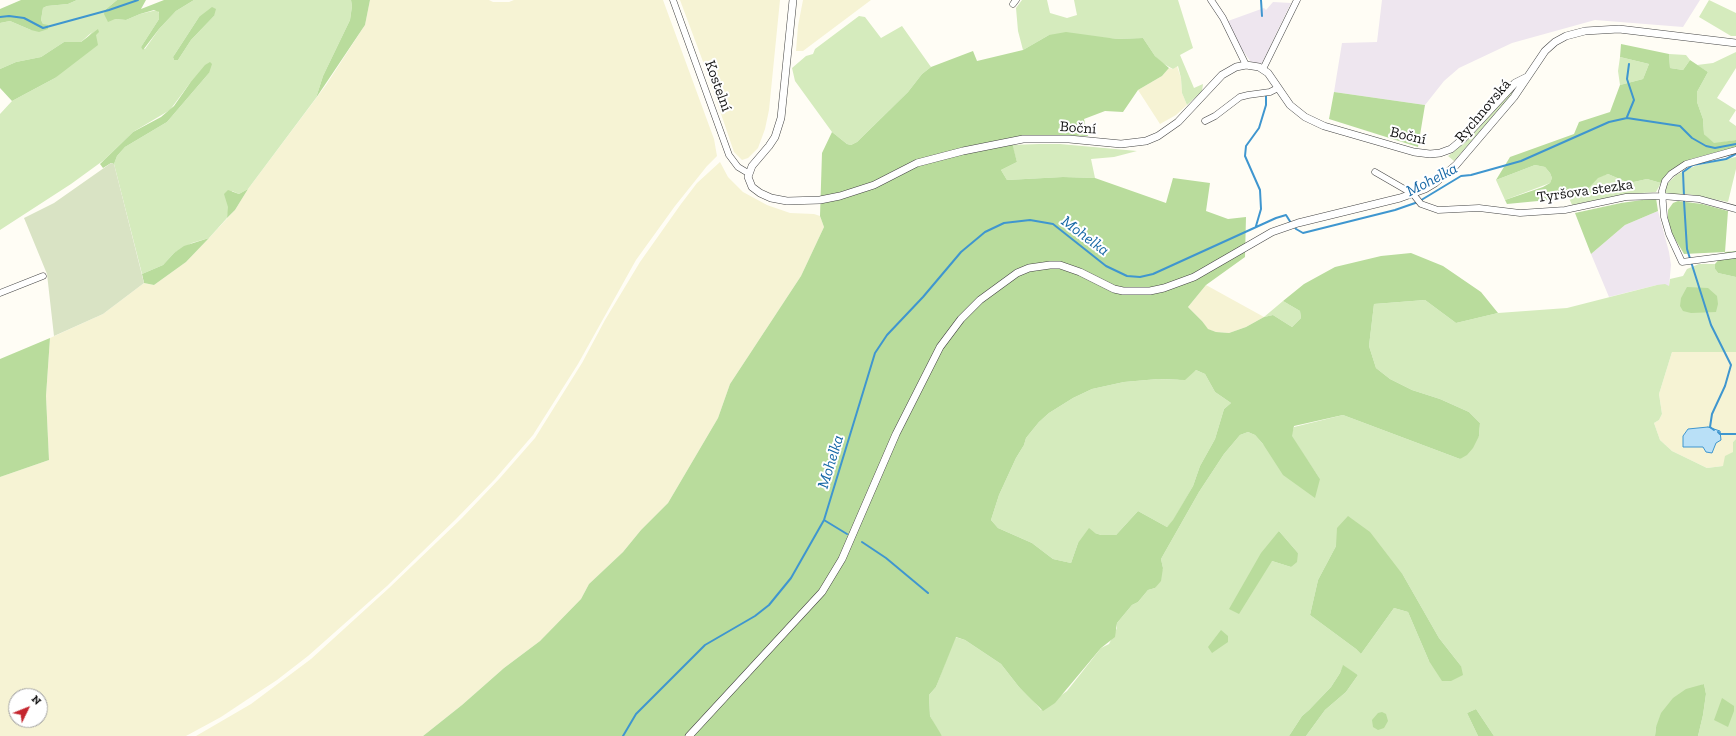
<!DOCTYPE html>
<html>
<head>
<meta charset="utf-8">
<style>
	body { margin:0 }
	#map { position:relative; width:1736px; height:736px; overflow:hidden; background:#fffdf5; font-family:"Zilla Slab",serif }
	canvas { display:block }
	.north { position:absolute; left:8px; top:688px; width:40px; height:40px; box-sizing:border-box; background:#fff; border:1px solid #a0a0a0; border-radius:50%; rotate:47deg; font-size:11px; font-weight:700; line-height:16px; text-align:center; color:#111 }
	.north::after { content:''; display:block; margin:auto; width:14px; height:18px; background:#c4262e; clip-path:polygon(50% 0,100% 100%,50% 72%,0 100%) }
</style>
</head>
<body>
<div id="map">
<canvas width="1736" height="736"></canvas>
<div class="north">N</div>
</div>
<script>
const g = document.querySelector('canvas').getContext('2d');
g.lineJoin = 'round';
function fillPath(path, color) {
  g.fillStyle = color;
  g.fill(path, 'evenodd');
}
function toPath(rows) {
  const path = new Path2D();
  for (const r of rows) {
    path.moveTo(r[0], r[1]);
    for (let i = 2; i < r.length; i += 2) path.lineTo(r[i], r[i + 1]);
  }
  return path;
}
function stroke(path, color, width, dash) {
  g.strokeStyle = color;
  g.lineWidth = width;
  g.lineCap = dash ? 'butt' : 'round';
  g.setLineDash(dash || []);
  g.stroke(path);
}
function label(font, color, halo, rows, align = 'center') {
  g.font = font + ' "Zilla Slab",serif';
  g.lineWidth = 4;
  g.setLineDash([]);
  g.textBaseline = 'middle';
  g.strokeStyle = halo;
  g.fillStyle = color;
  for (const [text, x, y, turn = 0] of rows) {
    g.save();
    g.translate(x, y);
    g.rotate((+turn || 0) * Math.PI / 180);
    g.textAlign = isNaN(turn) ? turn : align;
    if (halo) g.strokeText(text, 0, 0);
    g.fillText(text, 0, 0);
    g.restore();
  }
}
const industrial = toPath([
	[1382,0,1700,0,1683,27,1595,20,1512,43,1459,68,1444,81,1425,105,1334,92,1342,43,1377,42],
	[1273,2,1291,3,1261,65,1251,62,1248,58,1239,45,1228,21,1264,8,1266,10],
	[1658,211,1669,252,1671,265,1669,287,1657,285,1609,297,1591,254,1625,225]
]);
const farmland = toPath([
	[370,0,489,0,493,2,509,2,514,0,663,0,714,139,717,156,707,166,675,206,636,260,578,364,533,435,495,479,456,519,387,586,308,656,277,680,248,699,221,717,186,736,0,736,0,477,49,460,46,396,50,338,103,314,144,283,154,285,186,262,209,238,235,210,248,189,326,85,365,25],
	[16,696,40,696,40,720,16,720],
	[680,0,780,0,769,110,765,129,758,148,748,158,742,160,734,152,705,67],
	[803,0,871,0,803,51,796,51,798,26],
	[1177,66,1181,78,1182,93,1187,105,1176,115,1160,124,1138,90,1162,76,1169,68,1173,69],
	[720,162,728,177,743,192,767,205,790,213,814,214,820,216,824,227,801,276,730,384,718,418,668,503,641,530,623,552,589,584,581,599,540,641,504,668,462,705,423,736,196,736,251,704,311,659,389,588,462,518,500,478,535,438,582,363,605,320,640,262,681,204,697,183],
	[1206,285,1264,317,1246,327,1229,333,1216,332,1207,329,1202,321,1188,307],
	[1672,352,1736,352,1736,439,1733,442,1733,452,1723,466,1707,468,1672,451,1660,440,1654,423,1659,420,1662,414,1659,394]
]);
const green = toPath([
	[77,0,117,0,105,10,115,19,126,20,140,14,157,10,160,14,159,19,141,47,145,49,159,29,176,11,194,0,351,0,352,6,350,20,323,76,316,98,248,189,239,194,232,191,227,218,209,238,192,243,174,253,163,265,142,274,114,164,117,156,125,147,167,122,209,73,190,83,170,110,133,132,104,160,71,184,0,230,0,114,12,101,55,78,92,32,81,42,64,42,41,57,16,62,0,69,0,23,10,21,31,30,43,24,41,20,43,8,47,6,68,4],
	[214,16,191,40,178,60,174,60,173,57,199,17],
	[1022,0,1047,0,1050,13,1067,18,1077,15,1074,0,1178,0,1193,48,1180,55,1194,88,1203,84,1202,91,1187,105,1182,93,1181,78,1178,66,1173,69,1162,63,1155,56,1143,38,1117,39,1083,36,1049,35,1023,50,1018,31,1016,8],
	[1709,0,1736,13,1736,36,1731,36,1699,17],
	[859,16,865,17,881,38,902,26,931,67,922,74,908,92,857,142,851,145,847,144,832,132,795,81,792,68,806,56,813,54,815,49],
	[1736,52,1736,68,1717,98,1736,110,1729,121,1736,126,1736,142,1735,140,1714,144,1704,134,1703,119,1697,102,1697,92,1708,72,1697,65,1713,63],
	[1669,54,1686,55,1690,60,1683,70,1670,68],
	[1620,57,1649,64,1643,79,1620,85,1618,71],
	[1511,92,1513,93,1454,161,1448,156,1466,142],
	[1039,144,1060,144,1137,151,1114,157,1091,159,1095,178,1063,177,1007,180,1001,170,1017,162,1012,145],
	[1736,157,1736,169,1728,202,1688,194,1666,194,1665,193,1667,184,1676,175,1695,166],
	[1535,165,1545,167,1550,173,1552,178,1550,183,1505,200,1496,180],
	[1608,174,1629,183,1647,179,1661,183,1656,192,1628,194,1572,205,1569,198,1587,190,1598,177],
	[1699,264,1715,264,1715,269,1718,273,1736,277,1736,352,1672,352,1659,394,1662,414,1659,420,1654,423,1660,440,1672,451,1707,468,1723,466,1725,456,1733,452,1733,442,1736,439,1736,736,1698,736,1703,715,1706,694,1704,684,1697,687,1656,727,1655,736,1494,736,1476,709,1467,713,1478,736,1306,736,1325,710,1346,692,1358,675,1343,666,1340,673,1331,687,1309,710,1302,716,1289,736,942,736,938,731,930,716,929,695,936,687,955,637,965,640,1001,664,1019,687,1031,698,1041,710,1067,691,1101,648,1109,644,1117,628,1117,623,1132,605,1138,602,1148,590,1155,588,1163,568,1161,559,1199,492,1224,454,1240,435,1248,432,1255,435,1263,444,1320,479,1291,436,1294,427,1343,415,1460,459,1479,436,1480,423,1469,412,1440,399,1412,390,1390,379,1376,368,1369,346,1374,304,1425,300,1456,323,1498,313,1567,308,1657,285,1665,284,1669,286,1670,279,1683,276,1687,269],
	[1279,531,1298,553,1291,567,1272,561],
	[1336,546,1403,575,1439,638,1461,666,1429,661,1408,612,1394,608,1361,654,1356,649,1310,615,1318,580],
	[1283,301,1300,311,1301,318,1292,327,1273,315,1264,317],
	[1196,370,1205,374,1215,392,1231,403,1224,409,1215,439,1200,466,1193,486,1173,521,1167,527,1138,511,1116,535,1101,535,1095,533,1078,543,1071,563,1053,559,1032,543,998,528,991,520,999,495,1016,458,1024,445,1026,438,1039,422,1049,413,1073,398,1092,389,1124,382,1158,379,1178,380]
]);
const forest = toPath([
	[21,0,77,0,68,4,47,6,43,8,41,20,43,24,48,25,48,29,39,32,31,30,10,21,0,23,0,9],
	[117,0,146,0,141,9,164,0,194,0,176,11,159,29,143,50,141,47,159,19,159,12,154,10,140,14,126,20,115,19,108,22,104,14,105,10],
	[351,0,370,0,365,25,316,98,323,76,350,20,352,6],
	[212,7,216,9,214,16,191,40,178,60,174,60,173,57,199,17],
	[98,29,99,32,96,35,98,45,55,78,12,101,0,88,0,69,16,62,41,57,64,42,81,42],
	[1066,32,1117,39,1143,38,1155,56,1169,68,1162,76,1138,90,1123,112,1105,111,1084,119,1088,136,1046,135,1011,139,1017,162,1001,170,1007,180,1063,177,1095,178,1166,203,1173,178,1210,183,1206,211,1228,219,1246,217,1245,257,1206,285,1188,307,1202,321,1208,329,1216,332,1229,333,1246,327,1264,317,1273,315,1292,327,1301,318,1300,311,1283,301,1304,284,1335,267,1381,256,1411,253,1443,266,1481,292,1498,313,1456,323,1425,300,1374,304,1369,346,1376,368,1390,379,1412,390,1440,399,1469,412,1480,423,1479,436,1473,448,1467,455,1460,459,1343,415,1294,426,1292,436,1320,479,1315,498,1283,475,1263,444,1255,435,1248,432,1240,435,1224,454,1199,492,1161,559,1163,568,1161,581,1155,588,1148,590,1138,602,1132,605,1117,623,1115,637,1101,648,1055,703,1043,711,1019,687,1001,664,965,640,956,637,936,687,929,695,930,716,942,736,423,736,462,705,504,668,540,641,581,599,589,584,623,552,641,530,668,503,718,418,730,384,801,276,824,227,820,216,822,153,832,132,847,144,851,145,857,142,908,92,922,74,931,67,973,51,977,61,1023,50,1049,35],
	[1196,370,1205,374,1215,392,1231,403,1224,409,1215,439,1200,466,1193,486,1173,520,1167,527,1138,511,1116,535,1101,535,1095,533,1089,528,1078,543,1071,563,1053,559,1032,543,998,528,991,520,999,495,1016,458,1024,445,1026,438,1039,422,1049,413,1073,398,1092,389,1124,382,1158,379,1185,380],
	[1621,44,1669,54,1670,68,1683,70,1690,60,1708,72,1697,92,1697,102,1703,119,1704,134,1714,143,1736,140,1736,147,1691,159,1670,171,1661,183,1647,179,1629,183,1608,174,1598,178,1587,190,1569,198,1507,204,1505,200,1543,187,1550,183,1552,178,1550,173,1545,167,1535,165,1496,180,1510,157,1574,134,1579,122,1610,112,1620,85,1643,79,1649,64,1620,57],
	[210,62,212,64,209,73,167,122,125,147,117,156,114,164,111,163,103,168,100,164,133,132,161,117,174,106,190,83,205,65],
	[1334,92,1425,105,1418,147,1329,119],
	[248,189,235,210,227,218,228,207,224,194,228,190,239,194],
	[1656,198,1658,211,1625,225,1591,254,1575,213,1621,203],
	[1678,201,1702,204,1728,211,1725,252,1736,251,1736,277,1718,273,1715,269,1715,264,1725,252,1684,254,1671,232,1668,218,1668,210,1673,203],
	[209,238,186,262,154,285,144,283,142,274,163,265,174,253,184,246],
	[1687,287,1708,288,1717,296,1718,304,1716,312,1691,313,1683,311,1680,306,1681,298],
	[50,338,46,396,49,460,0,477,0,359],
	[1348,516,1370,532,1403,575,1439,638,1461,666,1463,675,1451,681,1442,681,1429,661,1408,612,1394,608,1361,654,1356,649,1310,615,1318,580,1336,546,1337,528],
	[1279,531,1298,553,1297,562,1291,567,1272,561,1239,614,1229,609,1261,553],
	[1221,630,1228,636,1228,642,1212,653,1208,647],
	[1343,665,1358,675,1346,692,1325,710,1306,736,1289,736,1302,716,1309,710,1331,687,1340,673],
	[1704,684,1706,694,1703,715,1698,736,1655,736,1656,727,1661,713,1673,698,1686,689],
	[1722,698,1734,706,1734,711,1728,727,1714,720],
	[1476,709,1494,736,1478,736,1467,713],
	[1382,712,1386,714,1388,721,1384,728,1378,730,1373,727,1372,720,1378,713]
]);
const cemetery = toPath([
	[111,163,114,164,144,283,103,314,54,336,47,274,24,218,54,203]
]);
const water = toPath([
	[1708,427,1720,431,1721,440,1716,443,1712,453,1706,452,1703,447,1683,447,1683,436,1688,429,1708,427]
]);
const stream = toPath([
	[1261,0,1262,16],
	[0,17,9,16,24,18,43,28,109,10,138,0],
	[1627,117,1634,100,1627,79,1629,64],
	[1684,196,1683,172,1693,165,1726,159,1736,154],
	[1684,201,1687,249,1711,325,1731,365,1725,386,1712,414,1710,427,1714,430],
	[1256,226,1261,209,1260,190,1245,156,1246,146,1259,128,1266,105,1266,95],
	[1294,226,1296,229,1303,233,1395,210,1418,202,1461,176,1471,175,1521,161,1609,122,1627,118,1680,126,1692,138,1706,146,1715,148,1736,144],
	[1718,432,1720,434,1736,434],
	[824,520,847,534],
	[862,542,886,558,928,593],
	[623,736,636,714,705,645,755,616,769,605,791,578,824,520,875,353,887,335,923,297,961,252,985,232,1004,223,1030,220,1053,224,1106,266,1127,276,1140,277,1153,274,1276,218,1286,215,1291,223]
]);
const minor = toPath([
	[673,0,729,155,738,167,748,173],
	[1211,0,1223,18,1246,65],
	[1013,4,1016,0],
	[1263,69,1297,0],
	[1205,121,1215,116,1240,97,1248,95,1270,92,1278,88],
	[1736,150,1686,164,1671,174,1665,181,1662,191,1664,217,1669,234,1682,262,1736,255],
	[1375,172,1413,194,1421,204,1438,210,1479,208,1520,213,1565,210,1626,197,1662,196,1699,199,1736,209],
	[0,293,43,276]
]);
const tertiary = toPath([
	[793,0,781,118,775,137,769,146,752,166,748,177,752,187,760,193,771,198,787,201,820,200,840,196,874,185,917,163,963,151,1023,139,1069,139,1121,144,1146,141,1158,136,1178,122,1222,75,1236,67,1246,65,1259,67,1268,73,1290,105,1305,117,1324,126,1414,152,1430,154,1440,153,1451,149,1463,139,1515,83,1527,77],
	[689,736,822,592,842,559,896,434,940,347,961,319,980,300,1017,273,1029,268,1050,265,1060,265,1080,272,1114,289,1123,291,1150,291,1164,288,1194,277,1272,232,1298,223,1400,198,1425,189,1435,183,1456,165,1514,97,1545,51,1555,42,1566,36,1585,31,1619,29,1736,43]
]);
const streetNames = [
	["Kostelní",718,86,70],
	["Rychnovská",1483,111,-50],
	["Boční",1078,128,4],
	["Boční",1408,136,13],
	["Tyršova stezka",1585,191,-8]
];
const waterNames = [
	["Mohelka",1432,180,-27],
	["Mohelka",1085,236,37],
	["Mohelka",831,462,-73]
];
fillPath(industrial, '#eee6ef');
fillPath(farmland, '#f6f3d4');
fillPath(green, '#d5ebbd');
fillPath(forest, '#b9dc9c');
fillPath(cemetery, '#d9e3c4');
fillPath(water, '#b9e0f7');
stroke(water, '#3f96cf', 1);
stroke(stream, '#3f96cf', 2);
stroke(minor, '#444', 7);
stroke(tertiary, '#444', 8);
stroke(minor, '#fff', 6);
stroke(tertiary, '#fff', 7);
label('15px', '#111', '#fff', streetNames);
label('italic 16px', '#1768a6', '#fff', waterNames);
</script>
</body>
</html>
